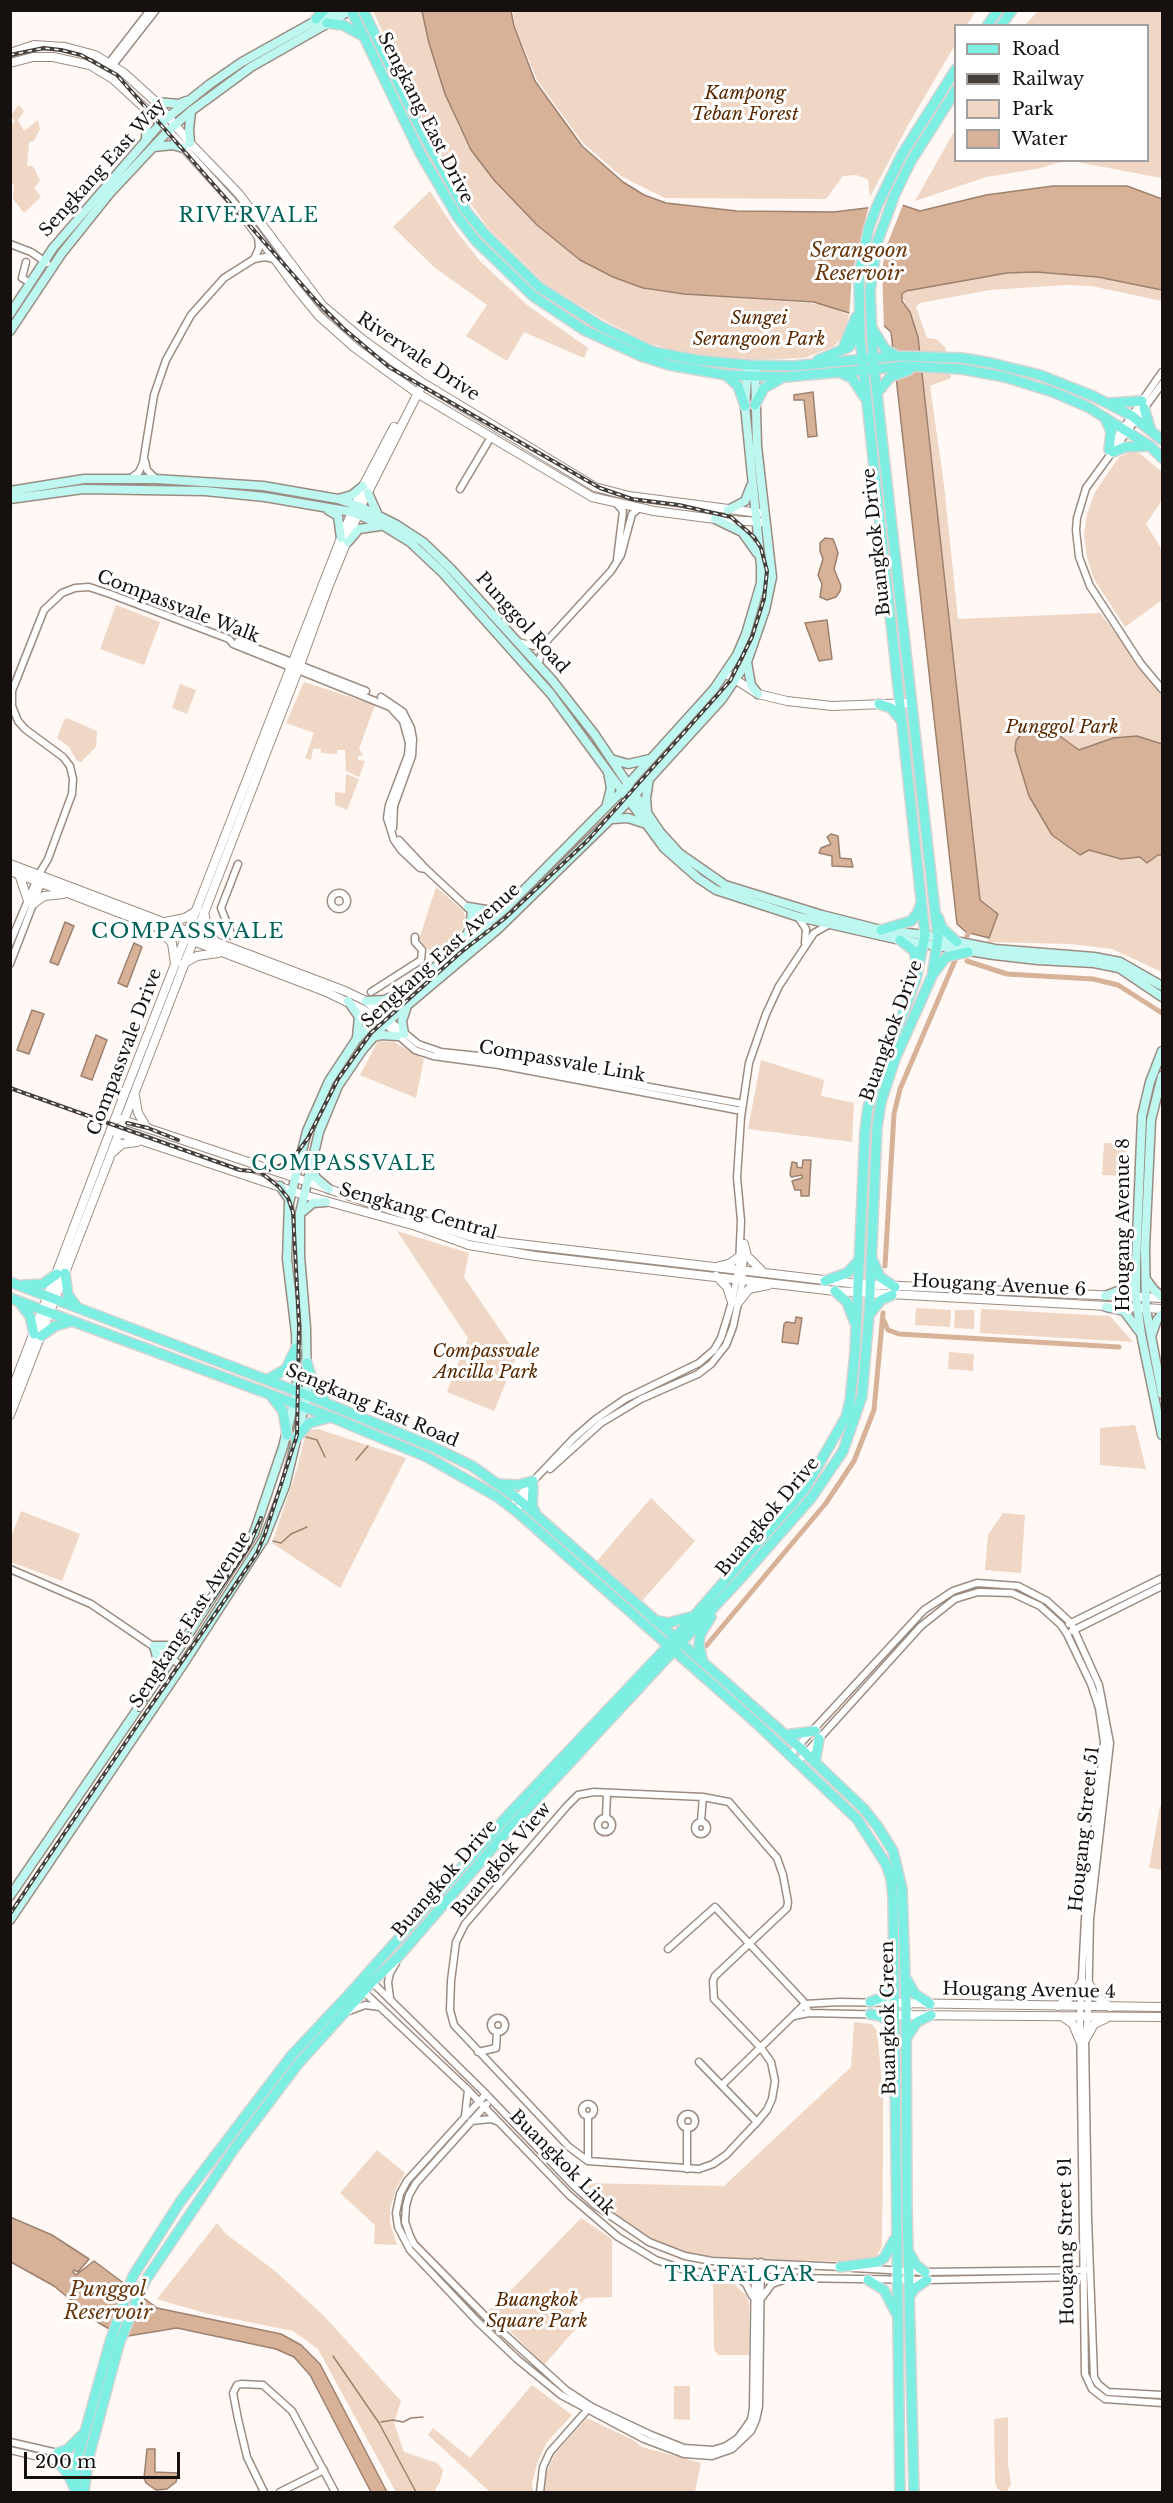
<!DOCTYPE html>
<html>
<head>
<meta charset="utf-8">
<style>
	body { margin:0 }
	#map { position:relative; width:1173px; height:2503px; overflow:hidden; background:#fff8f4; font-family:"Libre Baskerville",serif }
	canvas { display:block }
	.frame { position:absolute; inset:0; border:12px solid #16110e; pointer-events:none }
	.legend { position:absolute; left:954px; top:24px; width:195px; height:138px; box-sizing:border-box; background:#fff; border:2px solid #a2a09f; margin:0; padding:8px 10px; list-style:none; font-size:18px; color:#16110e }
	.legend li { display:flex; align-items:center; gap:12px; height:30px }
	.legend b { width:30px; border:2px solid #a2a09f }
	.scale { position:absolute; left:24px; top:2452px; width:156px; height:27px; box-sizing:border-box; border:3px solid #16110e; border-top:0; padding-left:8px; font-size:18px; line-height:21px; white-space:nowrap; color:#16110e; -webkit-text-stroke:4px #fff; paint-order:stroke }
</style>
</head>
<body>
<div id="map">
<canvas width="1173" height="2503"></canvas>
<div class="frame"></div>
<ul class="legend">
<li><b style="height:8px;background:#7deee2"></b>Road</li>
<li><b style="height:8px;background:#45403c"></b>Railway</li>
<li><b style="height:16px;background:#efd6c5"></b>Park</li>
<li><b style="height:16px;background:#d7b198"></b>Water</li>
</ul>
<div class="scale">200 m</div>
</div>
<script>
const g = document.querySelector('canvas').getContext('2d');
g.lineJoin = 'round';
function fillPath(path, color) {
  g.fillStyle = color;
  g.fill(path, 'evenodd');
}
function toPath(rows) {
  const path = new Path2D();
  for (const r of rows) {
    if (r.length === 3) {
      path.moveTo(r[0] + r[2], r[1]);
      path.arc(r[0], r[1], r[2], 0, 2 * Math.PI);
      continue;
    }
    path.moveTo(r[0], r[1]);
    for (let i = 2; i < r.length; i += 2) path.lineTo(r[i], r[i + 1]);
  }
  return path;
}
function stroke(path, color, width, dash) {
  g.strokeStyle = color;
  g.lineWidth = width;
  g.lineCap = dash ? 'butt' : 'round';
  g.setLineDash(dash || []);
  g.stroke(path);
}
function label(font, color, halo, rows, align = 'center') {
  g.font = font + ' "Libre Baskerville",serif';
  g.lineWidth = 6;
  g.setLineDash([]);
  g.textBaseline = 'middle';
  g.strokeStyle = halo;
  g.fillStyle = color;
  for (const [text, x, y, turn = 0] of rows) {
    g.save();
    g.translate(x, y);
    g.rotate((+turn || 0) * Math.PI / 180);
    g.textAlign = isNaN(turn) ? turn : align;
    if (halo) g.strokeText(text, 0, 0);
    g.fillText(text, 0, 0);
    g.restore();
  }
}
const green = toPath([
	[1039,10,1162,11,1162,178,1071,161,1148,160,1148,26,1025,25],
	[373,11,422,11,429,43,442,84,459,127,471,150,494,180,537,225,580,260,625,282,649,290,684,294,822,304,849,315,844,336,833,347,804,358,757,360,704,355,672,350,649,343,604,320,546,285,489,229,458,186,423,121,416,96,407,85],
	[513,11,513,10,976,11,967,25,956,26,955,45,908,125,870,197,868,179,856,175,843,176,826,199,665,198,621,176,582,142,537,80,515,26],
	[19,105,24,111,18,120,24,131,38,120,40,129,34,141,29,142,27,166,33,166,40,181,34,188,41,197,24,213,13,199,14,187,12,182,10,125,15,122,11,115],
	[955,130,956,160,1065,161,1036,169,986,177,915,201],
	[430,191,456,231,480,261,527,305,588,348,584,358,524,332,507,361,466,336,487,305,434,267,393,227],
	[1036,272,1098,277,1130,282,1162,290,1162,301,1091,286,1066,285,990,290,920,303,916,307,927,338,936,339,945,347,951,378,930,386,944,485,958,619,1100,613,1162,695,1162,972,1112,949,1071,944,987,942,998,914,980,901,918,337,909,309,901,296,906,291,1007,273],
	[1132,451,1139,453,1162,472,1162,500,1146,524,1162,550,1162,600,1125,627,1094,579,1087,558,1084,535,1087,514,1095,492,1119,457],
	[116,605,160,622,144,665,100,649],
	[304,682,375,705,359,749,363,755,358,756,358,760,365,761,359,777,346,771,345,750,337,750,337,754,321,753,321,749,313,749,311,760,305,758,314,733,286,723],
	[180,684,196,690,187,714,172,708],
	[67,718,97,731,96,747,81,762,77,761,69,747,57,738,64,720],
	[346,774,359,779,347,810,335,805,335,792,345,793],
	[436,887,463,910,466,921,465,926,435,958,419,939],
	[378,1041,394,1042,424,1059,416,1098,360,1075],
	[761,1060,824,1080,821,1096,854,1103,852,1142,748,1129],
	[1104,1143,1127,1144,1125,1176,1102,1175],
	[397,1231,469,1253,464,1277,517,1355,494,1411,447,1392,468,1338],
	[916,1308,951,1310,950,1327,915,1325],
	[981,1309,1110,1316,1133,1342,980,1333],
	[955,1310,974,1310,974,1329,954,1328],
	[949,1352,974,1354,973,1371,948,1369],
	[1135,1425,1146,1469,1100,1465,1100,1428],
	[318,1429,406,1458,340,1588,272,1543,297,1469,305,1436,311,1430],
	[651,1498,695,1541,642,1601,597,1561],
	[21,1511,80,1534,62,1581,11,1562,11,1538],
	[1003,1513,1025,1515,1021,1573,985,1570,988,1535],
	[1160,1806,1162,1807,1162,1870,1149,1868],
	[854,2022,872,2024,877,2031,883,2094,883,2155,882,2246,876,2257,858,2262,713,2258,688,2254,647,2240,615,2216,583,2183,724,2186,851,2067],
	[377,2150,405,2173,396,2189,390,2208,390,2223,397,2245,374,2244,375,2225,340,2193],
	[581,2218,612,2239,612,2297,586,2298,570,2314,580,2324,544,2365,488,2309,494,2308],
	[217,2223,226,2234,275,2271,325,2317,401,2401,394,2423,404,2452,437,2463,443,2470,440,2482,434,2492,396,2492,318,2349,293,2331,205,2313,157,2299],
	[713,2281,734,2284,746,2295,749,2303,749,2355,719,2355,714,2350],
	[532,2385,572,2415,547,2442,538,2461,532,2483,533,2492,490,2492,428,2435,433,2428,470,2458],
	[674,2386,690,2386,690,2420,674,2419],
	[1008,2417,1008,2464,1011,2485,1007,2491,1002,2492,997,2488,995,2483,994,2419],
	[587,2418,633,2440,642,2447,701,2463,695,2492,544,2492,545,2475,555,2454]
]);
const water = toPath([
	[422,11,511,11,514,26,535,81,582,146,623,182,644,195,666,203,737,211,834,212,899,204,920,211,986,195,1053,186,1127,186,1162,199,1162,290,1098,277,1036,272,1007,273,906,291,902,294,902,301,910,312,918,337,980,900,998,914,989,938,966,932,957,924,891,332,881,323,814,302,684,294,643,288,613,277,580,260,537,225,494,180,471,150,445,94,429,43,422,11],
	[813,392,817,436,808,437,804,400,794,400,794,395,813,392],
	[825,538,833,539,835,544,838,553,834,569,841,586,840,591,836,597,827,600,820,597,822,584,818,575,823,559,820,551,820,543,825,538],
	[827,620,832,659,819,661,805,623,827,620],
	[1046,726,1079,750,1113,738,1137,736,1162,744,1162,855,1158,855,1147,863,1140,857,1121,859,1089,850,1080,855,1052,835,1029,796,1015,750,1016,741,1023,731,1032,727,1046,726],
	[831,834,838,836,840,858,851,859,853,867,832,866,832,856,819,853,821,848,831,844,827,837,831,834],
	[65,922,74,926,58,965,50,962,65,922],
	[134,943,142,947,127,987,118,983,134,943],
	[32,1010,44,1014,29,1054,17,1050,32,1010],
	[96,1035,107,1040,92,1080,81,1076,96,1035],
	[803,1160,811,1160,809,1196,801,1196,801,1190,795,1190,792,1181,802,1178,802,1175,791,1177,790,1174,792,1162,797,1163,797,1167,802,1168,803,1160],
	[796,1317,802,1318,798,1344,782,1342,784,1324,786,1322,795,1323,796,1317],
	[10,2217,52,2235,89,2259,78,2272,74,2270,73,2272,76,2275,94,2261,157,2308,281,2334,301,2345,320,2364,387,2492,371,2492,310,2375,294,2357,276,2349,177,2328,128,2336,111,2330,99,2323,54,2286,11,2262,10,2217],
	[147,2449,155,2449,155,2472,178,2473,176,2482,167,2489,156,2490,146,2483,144,2478,147,2449]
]);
const pier = toPath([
	[900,201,904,202,887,245,882,269,884,328,849,318,852,273,869,205]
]);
const stream = toPath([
	[306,1437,317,1440,325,1457],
	[356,1460,368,1446],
	[273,1541,281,1543,291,1534,307,1527],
	[333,2356,379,2423,416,2492],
	[381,2422,393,2420,403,2422,411,2418,423,2417]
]);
const canal = toPath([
	[966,938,969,932],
	[967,961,1007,974,1093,979,1118,985,1162,1013],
	[885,1266,894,1114,900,1089,956,958],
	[883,1319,888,1330,899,1334,1119,1347],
	[706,1646,826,1503,854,1461,874,1410,883,1313]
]);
const minor = toPath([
	[109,63,150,10],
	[113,65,156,10],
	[10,244,31,252,47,263],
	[254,259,259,248,258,236],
	[26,262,22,278,31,283],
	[1162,384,1086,488,1077,518,1076,530,1079,557,1090,586,1141,664,1162,689],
	[1111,446,1162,372],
	[145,461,147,470,156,479],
	[131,478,139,472,143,463,154,395,166,360,191,315,224,278,254,259,265,257,274,259],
	[460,489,491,437],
	[617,559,623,511,617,504],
	[238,641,366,691],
	[518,642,534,646,544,644],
	[538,665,544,644,611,571,621,555,632,514,641,507],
	[381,697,403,712,411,728,413,739,412,756,394,806,393,828],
	[399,840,426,869,494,932],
	[339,901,8],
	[798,917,806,929,805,943],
	[232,936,221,908,238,864],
	[10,943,39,874,48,859,72,794,73,779,70,766,63,757,25,729,18,721,12,706,12,691,44,610,62,593,75,588,89,587,110,594,229,639,233,644,390,707,403,721,409,743,408,755,389,805,387,818,394,840,401,850,420,868,426,869],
	[10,964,42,881],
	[371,992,421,960,422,950,415,942,415,937],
	[389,1020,418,1044,441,1052,479,1056,743,1104],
	[385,1024,415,1050,433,1056,499,1065,742,1111],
	[550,1469,601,1423,641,1399,698,1374,711,1364,726,1345,733,1327,742,1284,744,1252],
	[515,1500,574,1438,596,1419,625,1399,699,1363,714,1350,721,1338,732,1302,739,1266,741,1221,737,1177,741,1117,749,1063,766,1014,779,986,814,933,830,924],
	[516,1511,533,1487],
	[10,1569,91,1604,182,1666],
	[1069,1624,1162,1578],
	[1072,1631,1162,1586],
	[789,1756,924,1610,953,1591,977,1583,1018,1586,1047,1601,1071,1623,1099,1685,1110,1743,1090,1919,1088,2017,1085,2040,1088,2218,1094,2377,1098,2384,1108,2392,1162,2395],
	[797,1763,921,1626,955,1599,978,1592,1012,1593,1040,1606,1061,1625,1067,1634,1091,1684,1099,1708,1104,1742,1085,1918,1080,2016,1085,2374,1092,2389,1105,2399,1162,2403],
	[594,1792,703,1797,729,1802,777,1858,783,1875,788,1902,787,1908,715,1976,713,1981,714,1999,761,2048,771,2062,775,2081,772,2099,767,2110,757,2122,726,2155,713,2164,699,2169,588,2161,569,2147,454,2025,450,2010,451,1981,456,1942,465,1924,567,1806,578,1795,594,1792],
	[605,1825,7],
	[606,1818,607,1793],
	[701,1821,703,1797],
	[701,1828,6],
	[668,1949,715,1907,803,2001,809,2013],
	[370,1980,486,2094,572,2184,595,2205,649,2242,685,2256,712,2261,843,2267],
	[362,1990,468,2090,569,2195,618,2237,656,2260,685,2270,711,2274,790,2278,927,2280,1083,2277],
	[390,1998,388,1982,390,1973,396,1963],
	[349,2011,365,2005,380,2007],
	[794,2016,809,2013,895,2015],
	[498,2025,7],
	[478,2052,496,2048,497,2032],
	[699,2062,757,2122],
	[722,2085,805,2004,839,2002,894,2003],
	[486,2094,407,2181,400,2194,396,2213,398,2227,410,2250,477,2321,517,2359,561,2395,644,2439,684,2454,712,2456,732,2449,751,2431,756,2420,759,2406,761,2262],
	[588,2110,6],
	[487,2104,416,2183,409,2195,406,2206,405,2222,410,2236,414,2244,490,2321,566,2390,592,2407,651,2435,684,2448,713,2450,726,2446,738,2438,751,2420,753,2408,755,2262],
	[688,2121,7],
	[465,2116,468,2090],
	[471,2121,491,2119,499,2122],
	[687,2128,687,2169],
	[588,2161,588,2117],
	[853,2268,925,2272,1085,2270],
	[737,2277,746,2284,752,2296],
	[760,2300,772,2284,786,2279],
	[10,2442,88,2460],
	[10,2450,80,2467],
	[264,2492,247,2457,238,2419,233,2393,237,2385,241,2384,263,2385,292,2411,335,2492],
	[280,2492,324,2470],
	[540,2492,543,2467,550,2452,589,2408]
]);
const tertiary = toPath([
	[10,53,34,45,65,47,95,55,124,73,156,102,190,143,239,194,322,305,362,339,423,383,595,487,629,496,759,513],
	[10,63,33,57,53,57,90,65,113,79,161,123,236,206,296,288,319,316,355,348,417,393,592,497,654,511,715,519,761,522],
	[725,673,758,694,787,701,832,706,912,703],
	[10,864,345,991,366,1001,389,1020],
	[10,871,324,991,362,1009,385,1024],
	[19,874,28,901],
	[33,904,44,896,63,894],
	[204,912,207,927,215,941],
	[165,922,185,918,196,911],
	[162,932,172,943,175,964],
	[183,964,197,956,218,953],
	[135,1096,138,1113,147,1128],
	[120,1119,469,1236,502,1242,858,1284,1162,1298],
	[116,1132,304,1195,416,1226,469,1245,535,1256,835,1291,1162,1309],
	[113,1152,122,1144,137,1142],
	[744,1244,747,1256,763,1272],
	[720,1266,729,1264,739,1257],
	[716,1276,727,1287,732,1302],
	[738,1303,749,1289,768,1285],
	[10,1395,121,1103,341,538,363,486,394,427],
	[10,1415,300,665,329,585,363,502,423,383],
	[1089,1984,1096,1996,1110,2007],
	[894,2003,1162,2007],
	[1058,2006,1072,1996,1082,1982],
	[895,2015,1162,2017],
	[1063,2017,1073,2024,1080,2041],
	[1085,2040,1094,2024,1105,2019]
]);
const secondary = toPath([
	[156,102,179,104,186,101],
	[146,140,147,111],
	[190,143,189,130,191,111],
	[154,147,173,145,183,148],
	[10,314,53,248,161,123,210,84,242,62,335,10],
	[10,331,62,253,110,193,168,131,191,111,251,67,351,10],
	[10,491,84,479,156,479,263,486,338,499,361,507,397,525,423,542,451,569,552,680,595,735,660,832,679,853,725,885,822,915,881,930,925,935,995,949,1094,957,1120,962,1162,986],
	[368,493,377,513],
	[10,499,83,489,205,491,265,497,352,512,384,526,410,542,443,573,551,694,664,848,698,878,716,890,799,917,900,940,994,955,1038,960,1094,963,1119,968,1162,997],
	[338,499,352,495,363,486],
	[328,510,338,516,341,538],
	[728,510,745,501,751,486],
	[715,519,742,532,757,553],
	[348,542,359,529,380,526],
	[747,662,751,685,758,694],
	[611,759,628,764,650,759],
	[607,804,611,788,608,772],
	[647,811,646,798,649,779],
	[612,819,628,818,643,823],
	[468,907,486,910,506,908],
	[464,941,470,928,472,911],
	[348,1001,359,1017,357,1037],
	[366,1001,384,1000,396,995],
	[404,1034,402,1021,406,1009],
	[373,1037,381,1035,397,1036],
	[1162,1051,1150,1082,1142,1116,1136,1263,1136,1297,1141,1334,1162,1435],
	[1162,1076,1151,1120,1145,1248,1146,1309,1162,1394],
	[311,1165,316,1178,329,1189],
	[280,1186,289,1199],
	[301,1213,313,1203,326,1202],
	[1146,1279,1154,1290,1162,1297],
	[1105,1296,1126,1288,1131,1283,1134,1275],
	[1106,1307,1124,1311,1139,1331],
	[1152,1334,1157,1320,1162,1314],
	[156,1676,159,1664,154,1646,173,1646,181,1643],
	[10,1896,184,1641,254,1533,283,1447,297,1391,296,1333,287,1259,289,1203,307,1131,329,1081,356,1040,381,1012,506,908,622,791,714,689,737,655,746,634,761,583,761,566,745,406,748,365],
	[10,1920,182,1666,264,1539,285,1486,307,1395,306,1328,300,1256,300,1213,319,1132,338,1086,363,1049,385,1024,498,929,629,801,722,699,747,662,765,610,772,577,757,446,755,369]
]);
const primary = toPath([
	[351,10,420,153,457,216,476,241,533,296,584,330,641,356,669,365,726,375,785,377,907,366,961,369,1005,377,1053,392,1088,407,1150,446,1162,458],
	[363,10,421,130,466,211,485,234,539,287,602,327,654,352,697,360,748,365,793,366,897,356,962,358,991,363,1040,375,1093,396,1132,416,1162,440],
	[316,19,324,10],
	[327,23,343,25,365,37],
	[987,26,998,10],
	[1001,26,1012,10],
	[872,328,885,349,895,355],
	[843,348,856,317],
	[818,360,849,347,859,333],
	[843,374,852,378,865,398],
	[726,375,738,386,745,406],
	[878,392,890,377,909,370],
	[1110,403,1142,401],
	[755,405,764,388,780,379],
	[1144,408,1151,431],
	[1105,418,1111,432,1109,450],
	[1113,452,1125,447,1150,446],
	[879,704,891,708,900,719],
	[938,917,942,928,957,942],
	[881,930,911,921,917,914,921,903],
	[900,940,914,951,917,965],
	[934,973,946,957,968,952],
	[872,1259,880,1277,895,1287],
	[65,1273,68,1295,77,1307],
	[825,1281,847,1273,860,1259],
	[10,1282,309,1396,431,1446,472,1466,517,1498,799,1747,864,1809,878,1827,893,1851,902,1889,906,2003,907,2208,914,2492],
	[23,1285,43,1284,57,1274],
	[835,1291,847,1302,855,1323],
	[10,1298,331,1417,427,1457,496,1496,516,1511,755,1722,857,1819,886,1864,891,1879,893,1897,900,2492],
	[19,1302,30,1316,34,1334],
	[869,1315,881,1300,892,1295],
	[41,1336,55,1326,73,1321],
	[307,1363,314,1387,325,1401],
	[267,1380,286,1369,296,1348],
	[272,1397,283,1411,287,1435],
	[296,1438,309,1423,331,1417],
	[500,1484,518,1485,533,1481],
	[533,1487,532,1506,536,1514],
	[654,1620,668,1623,690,1617],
	[703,1662,699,1646,700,1635,711,1617],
	[785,1735,815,1731],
	[815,1763,819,1739],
	[907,1980,915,1994,930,2004],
	[870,2002,884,1997,893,1984],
	[870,2014,881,2016,887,2021,892,2035],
	[907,2037,917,2022,931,2015],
	[910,2254,916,2265,925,2272],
	[840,2267,878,2262,884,2258,894,2240],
	[868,2280,884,2290,896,2313],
	[909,2297,914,2289,927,2280],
	[58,2453,68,2449,83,2434],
	[58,2462,68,2474,74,2487],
	[75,2492,78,2457,110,2342,133,2276,180,2202,292,2055,352,1991,510,1813,668,1646,804,1490,846,1417,850,1401,855,1352,865,1132,868,1107,916,979,925,935,860,338,859,274,869,227,877,206,901,156,956,69],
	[84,2492,88,2460,119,2344,145,2281,234,2149,298,2064,372,1982,399,1956,515,1822,742,1577,812,1497,843,1451,862,1396,869,1315,877,1127,881,1102,895,1059,932,976,938,938,873,358,870,292,877,243,895,194,911,161,956,90]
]);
const rail = toPath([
	[10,55,44,48,61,50,81,55,117,75,318,303,343,328,389,367,600,488,632,499,679,505,731,517,754,537,761,548,767,571,764,599,752,637,730,681,587,841,504,919,461,952,371,1033,338,1079,308,1138,291,1161,264,1172,240,1170,10,1088],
	[127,1123,148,1128,178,1140],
	[139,1710,176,1652,248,1548,261,1518],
	[10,1914,134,1730,238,1581,257,1553,265,1534,297,1435,299,1325,293,1212,288,1198,279,1187,259,1171]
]);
const parkNames = [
	["Kampong",745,94],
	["Teban Forest",745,115],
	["Sungei",759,319],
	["Serangoon Park",759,340],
	["Punggol Park",1062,728],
	["Compassvale",486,1352],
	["Ancilla Park",486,1373],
	["Buangkok",537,2301],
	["Square Park",537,2322]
];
const streetNames = [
	["Sengkang East Drive",425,118,63],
	["Sengkang East Way",103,168,-48],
	["Rivervale Drive",418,357,34],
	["Buangkok Drive",877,542,-96],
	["Compassvale Walk",178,607,21],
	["Punggol Road",522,623,48],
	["Sengkang East Avenue",441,956,-42],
	["Buangkok Drive",892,1031,-70],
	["Compassvale Drive",125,1052,-69],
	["Compassvale Link",562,1062,10],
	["Sengkang Central",418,1212,16],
	["Hougang Avenue 8",1124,1225,-90],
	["Hougang Avenue 6",999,1286,3],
	["Sengkang East Road",372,1406,23],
	["Buangkok Drive",768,1517,-50],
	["Sengkang East Avenue",191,1620,-57],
	["Hougang Street 51",1085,1829,-84],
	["Buangkok View",502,1860,-50],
	["Buangkok Drive",445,1879,-49],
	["Hougang Avenue 4",1029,1991,1],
	["Buangkok Green",889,2018,-91],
	["Buangkok Link",562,2163,45],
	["Hougang Street 91",1067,2241,-91]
];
const neighbourhoodNames = [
	["RIVERVALE",249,216],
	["COMPASSVALE",344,1164],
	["TRAFALGAR",740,2275]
];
const waterNames = [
	["Serangoon",859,251],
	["Reservoir",859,274],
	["Punggol",108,2290],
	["Reservoir",108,2313]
];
const quarterNames = [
	["COMPASSVALE",188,932]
];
fillPath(green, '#efd6c5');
fillPath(water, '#d7b198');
stroke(water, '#9d816f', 1.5);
fillPath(pier, '#fff8f4');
stroke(stream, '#9d816f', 1.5);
stroke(canal, '#d7b198', 5);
stroke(minor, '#9b8c83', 9);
stroke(tertiary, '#9b8c83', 10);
stroke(secondary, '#9b8c83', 11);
stroke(primary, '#d5d4d4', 12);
stroke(minor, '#fff', 6);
stroke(tertiary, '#fff', 8);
stroke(secondary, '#bef7f0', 8);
stroke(primary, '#7deee2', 9);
stroke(rail, '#45403c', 4);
stroke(rail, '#fff', 1.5, [4.5]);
label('italic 18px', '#582900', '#fff', parkNames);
label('18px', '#16110e', '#fff', streetNames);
g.letterSpacing = '1.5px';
label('20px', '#016359', '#fff', neighbourhoodNames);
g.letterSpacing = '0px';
label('italic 20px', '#67370e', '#fff', waterNames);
g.letterSpacing = '1.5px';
label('21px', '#016359', '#fff', quarterNames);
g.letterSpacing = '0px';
</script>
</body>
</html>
